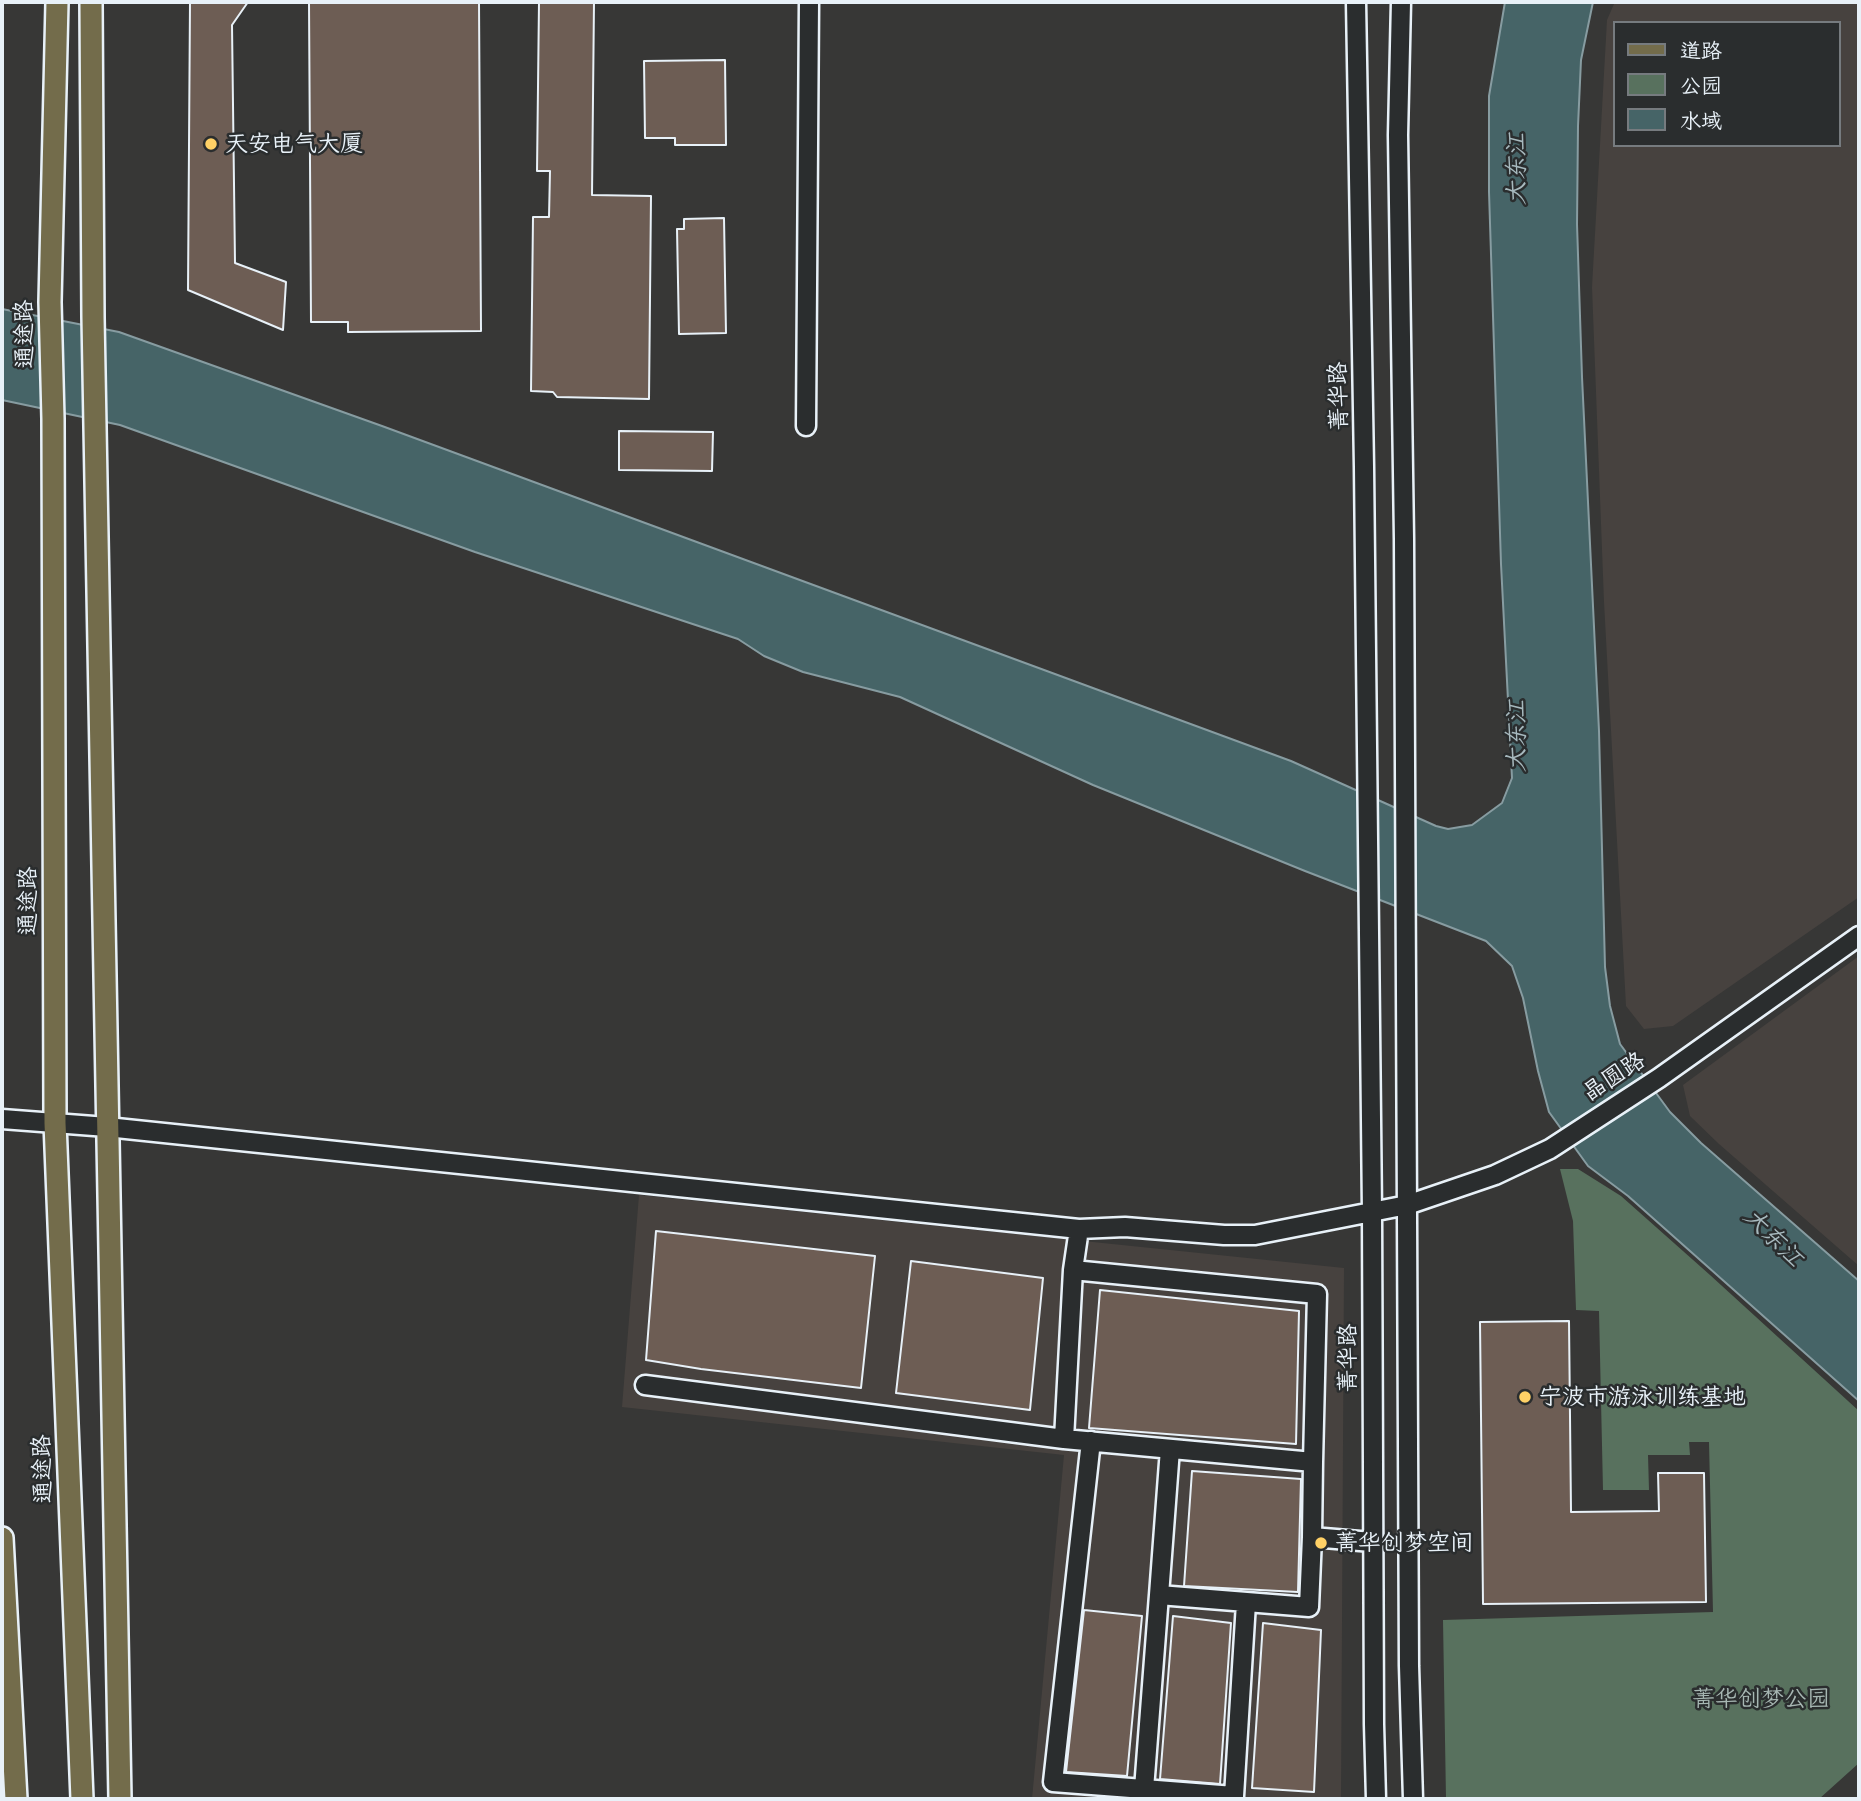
<!DOCTYPE html>
<html>
<head>
<meta charset="utf-8">
<style>
	body { margin:0 }
	#map { position:relative; width:1861px; height:1801px; overflow:hidden; background:#373736; font-family:Delius,"LXGW WenKai TC",sans-serif }
	canvas { display:block }
	.frame { position:absolute; inset:0; border:4px solid #e8f1f8; pointer-events:none }
	.legend { position:absolute; left:1613px; top:21px; width:228px; height:126px; box-sizing:border-box; background:#2a2d2e; border:2px solid #767b7f; margin:0; padding:9px 12px; list-style:none; font-size:21px; color:#e8f1f8 }
	.legend li { display:flex; align-items:center; gap:14px; height:35px }
	.legend b { width:35px; border:2px solid #767b7f }
</style>
</head>
<body>
<div id="map">
<canvas width="1861" height="1801"></canvas>
<div class="frame"></div>
<ul class="legend">
<li><b style="height:9px;background:#736c4b"></b>道路</li>
<li><b style="height:19px;background:#58715e"></b>公园</li>
<li><b style="height:19px;background:#466467"></b>水域</li>
</ul>
</div>
<script>
const g = document.querySelector('canvas').getContext('2d');
g.lineJoin = 'round';
function fillPath(path, color) {
  g.fillStyle = color;
  g.fill(path, 'evenodd');
}
function toPath(rows) {
  const path = new Path2D();
  for (const r of rows) {
    path.moveTo(r[0], r[1]);
    for (let i = 2; i < r.length; i += 2) path.lineTo(r[i], r[i + 1]);
  }
  return path;
}
function stroke(path, color, width, dash) {
  g.strokeStyle = color;
  g.lineWidth = width;
  g.lineCap = dash ? 'butt' : 'round';
  g.setLineDash(dash || []);
  g.stroke(path);
}
function label(font, color, halo, rows, align = 'center') {
  g.font = font + ' Delius,"LXGW WenKai TC",sans-serif';
  g.lineWidth = 5;
  g.setLineDash([]);
  g.textBaseline = 'middle';
  g.strokeStyle = halo;
  g.fillStyle = color;
  for (const [text, x, y, turn = 0] of rows) {
    g.save();
    g.translate(x, y);
    g.rotate((+turn || 0) * Math.PI / 180);
    g.textAlign = isNaN(turn) ? turn : align;
    if (halo) g.strokeText(text, 0, 0);
    g.fillText(text, 0, 0);
    g.restore();
  }
}
const built = toPath([
	[1760,2,1859,2,1859,897,1673,1026,1644,1029,1626,1006,1604,602,1592,287,1607,20,1614,4],
	[1614,23,1838,23,1838,145,1614,145],
	[1859,956,1859,1266,1719,1144,1690,1116,1683,1085],
	[639,1195,1344,1268,1341,1799,1032,1799,1064,1455,622,1407]
]);
const green = toPath([
	[1560,1169,1578,1169,1621,1196,1710,1275,1859,1411,1859,1763,1819,1799,1446,1799,1443,1620,1713,1612,1709,1442,1689,1442,1690,1455,1648,1455,1649,1490,1603,1490,1599,1311,1576,1310,1573,1221]
]);
const water = toPath([
	[1505,2,1593,2,1581,60,1578,126,1577,224,1582,377,1599,731,1605,967,1610,1006,1620,1044,1670,1112,1701,1143,1859,1281,1859,1401,1628,1196,1588,1166,1549,1112,1538,1071,1523,998,1512,966,1486,941,1305,871,1093,785,900,697,803,672,764,656,738,639,475,552,120,425,2,400,2,309,119,332,382,426,1291,761,1436,826,1448,829,1472,825,1502,803,1512,778,1501,564,1489,192,1489,96,1505,2]
]);
const building = toPath([
	[190,2,248,2,232,25,235,263,286,282,283,330,188,290,190,2],
	[309,2,479,2,481,331,348,332,348,322,311,322,309,2],
	[539,2,594,2,592,195,651,196,649,399,557,397,553,392,531,391,533,217,549,217,550,171,537,171,539,2],
	[725,60,726,145,675,145,675,138,645,138,644,61,725,60],
	[724,218,726,333,679,334,677,229,684,229,684,219,724,218],
	[619,431,713,432,712,471,619,470,619,431],
	[656,1231,875,1256,861,1388,701,1369,646,1360,656,1231],
	[911,1261,1043,1278,1030,1410,896,1393,911,1261],
	[1100,1290,1299,1311,1296,1444,1089,1428,1100,1290],
	[1569,1321,1571,1512,1659,1511,1658,1473,1704,1473,1706,1602,1483,1604,1480,1322,1569,1321],
	[1192,1471,1301,1479,1298,1592,1184,1586,1192,1471],
	[1084,1610,1142,1616,1127,1776,1066,1772,1084,1610],
	[1173,1616,1231,1623,1220,1784,1160,1779,1173,1616],
	[1263,1623,1321,1630,1314,1792,1252,1788,1263,1623]
]);
const minor = toPath([
	[1356,2,1364,467,1372,1212,1374,1724,1376,1799],
	[1401,2,1398,135,1404,539,1409,1666,1413,1799],
	[806,426,809,2],
	[2,1119,107,1127,1079,1229,1125,1227,1224,1235,1255,1235,1407,1205,1495,1175,1550,1149,1659,1078,1859,936],
	[1073,1270,1079,1229],
	[645,1385,1064,1439,1313,1462,1312,1537,1372,1542],
	[1064,1439,1073,1270,1317,1294,1313,1462],
	[1091,1441,1053,1782,1234,1796,1246,1603],
	[1170,1449,1159,1595,1309,1607,1312,1537],
	[1144,1789,1159,1595]
]);
const major = toPath([
	[57,2,50,302,53,419,55,1123,82,1799],
	[91,2,93,317,120,1799],
	[2,1538,16,1799]
]);
const markers = [
	[211,144,7,"#ffd166"],
	[1525,1397,7,"#ffd166"],
	[1321,1543,7,"#ffd166"]
];
const poiNames = [
	["天安电气大厦",225,144],
	["宁波市游泳训练基地",1539,1397],
	["菁华创梦空间",1335,1543]
];
const streetNames = [
	["通途路",25,334,-91],
	["菁华路",1339,396,-91],
	["通途路",28,901,-90],
	["晶圆路",1614,1077,-33],
	["菁华路",1348,1358,-90],
	["通途路",43,1469,-92]
];
const parkNames = [
	["菁华创梦公园",1761,1699]
];
const waterNames = [
	["大东江",1517,169,-90],
	["大东江",1517,736,-90],
	["大东江",1773,1238,45]
];
fillPath(built, '#47423f');
fillPath(green, '#58715e');
fillPath(water, '#466467');
stroke(water, '#879ca1', 2);
fillPath(building, '#6d5d54');
stroke(building, '#e8f1f8', 2);
stroke(minor, '#e8f1f8', 23);
stroke(major, '#e8f1f8', 26);
stroke(minor, '#2a2d2e', 18);
stroke(major, '#736c4b', 21);
for (const [x, y, r, color] of markers) {
  const dot = new Path2D();
  dot.arc(x, y, r, 0, 2 * Math.PI);
  g.fillStyle = color;
  g.fill(dot);
  stroke(dot, '#2a2d2e', 2.5);
}
label('23px', '#e8f1f8', '#2a2d2e', poiNames, 'left');
label('23px', '#e8f1f8', '#2a2d2e', streetNames);
label('23px', '#a7b7b3', '#2a2d2e', parkNames);
label('italic 24px', '#a7b9be', '#2a2d2e', waterNames);
</script>
</body>
</html>
